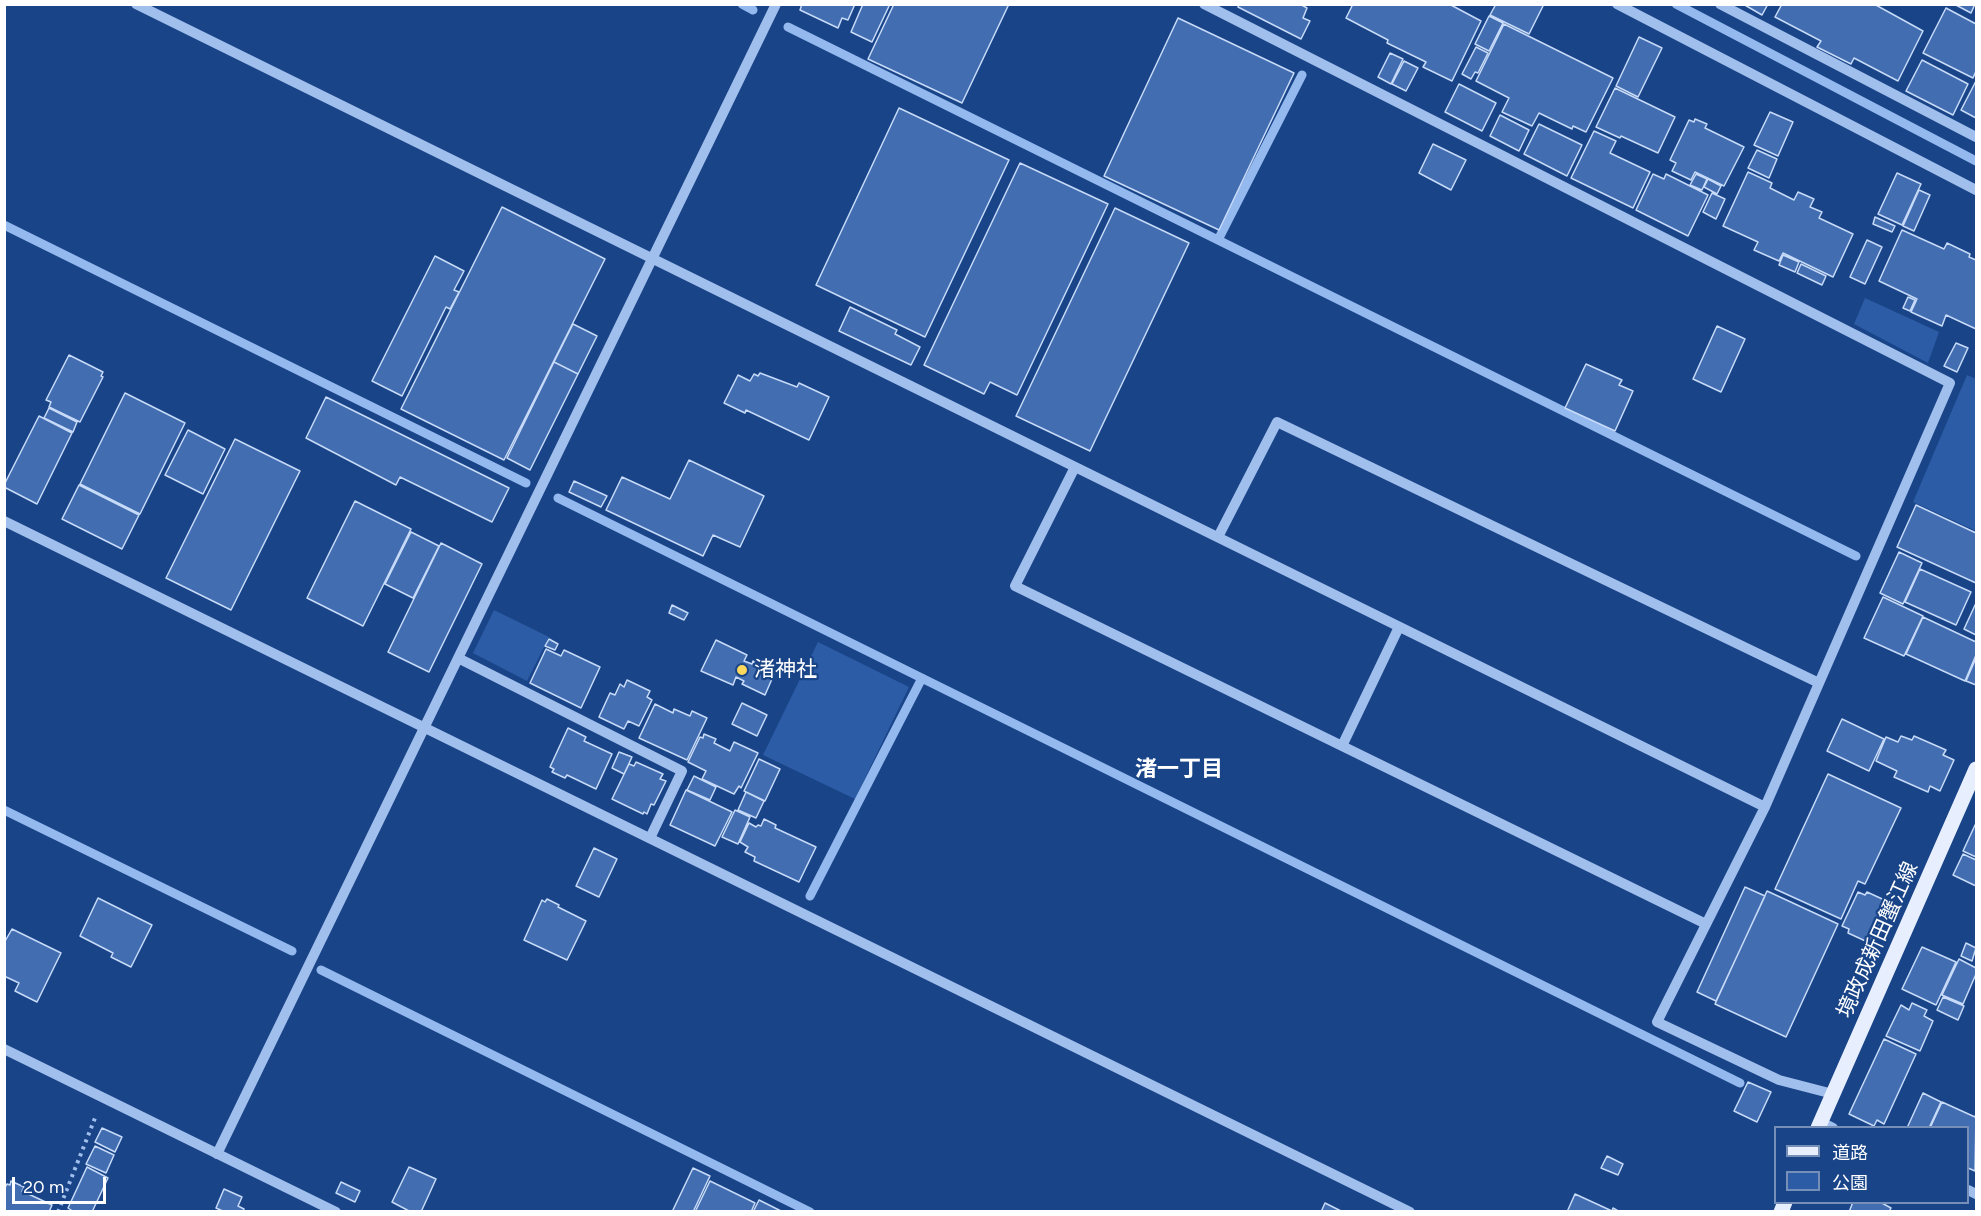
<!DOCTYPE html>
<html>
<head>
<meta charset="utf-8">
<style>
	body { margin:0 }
	#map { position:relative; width:1981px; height:1216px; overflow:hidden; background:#194488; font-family:Figtree,"Noto Sans JP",sans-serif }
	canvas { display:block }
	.frame { position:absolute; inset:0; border:6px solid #fff; pointer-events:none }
	.legend { position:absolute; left:1774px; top:1126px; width:195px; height:78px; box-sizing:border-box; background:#194488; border:2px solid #758fb8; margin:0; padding:8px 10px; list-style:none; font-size:18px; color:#fff }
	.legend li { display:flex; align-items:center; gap:12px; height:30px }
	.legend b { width:30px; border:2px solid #758fb8 }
	.scale { position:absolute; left:12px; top:1177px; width:94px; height:27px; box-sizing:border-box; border:3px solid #fff; border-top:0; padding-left:8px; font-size:18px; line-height:21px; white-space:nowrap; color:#fff; -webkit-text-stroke:4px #194488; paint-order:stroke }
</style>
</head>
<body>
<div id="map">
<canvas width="1981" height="1216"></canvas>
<div class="frame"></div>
<ul class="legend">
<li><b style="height:8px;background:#e7efff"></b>道路</li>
<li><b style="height:16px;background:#2c5ca6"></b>公園</li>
</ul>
<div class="scale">20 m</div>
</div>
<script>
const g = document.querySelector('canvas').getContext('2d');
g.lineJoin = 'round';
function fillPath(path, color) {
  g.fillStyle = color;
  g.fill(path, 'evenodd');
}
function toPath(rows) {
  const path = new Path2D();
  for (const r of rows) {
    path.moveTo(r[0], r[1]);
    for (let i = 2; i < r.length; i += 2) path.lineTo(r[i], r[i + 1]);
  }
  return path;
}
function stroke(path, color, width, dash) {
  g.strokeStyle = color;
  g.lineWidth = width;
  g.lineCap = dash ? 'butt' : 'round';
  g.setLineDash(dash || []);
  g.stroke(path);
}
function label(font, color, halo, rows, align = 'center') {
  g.font = font + ' Figtree,"Noto Sans JP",sans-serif';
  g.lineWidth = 4.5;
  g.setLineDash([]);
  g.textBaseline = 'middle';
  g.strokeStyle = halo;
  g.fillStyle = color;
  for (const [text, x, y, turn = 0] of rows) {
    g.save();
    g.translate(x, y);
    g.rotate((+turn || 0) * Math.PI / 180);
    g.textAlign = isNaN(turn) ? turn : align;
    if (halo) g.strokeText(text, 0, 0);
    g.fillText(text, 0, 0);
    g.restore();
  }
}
const green = toPath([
	[1865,298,1939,332,1928,363,1854,324],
	[1967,375,1976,379,1976,531,1913,502],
	[494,610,549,637,527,681,473,653],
	[818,642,909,687,855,799,763,755]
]);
const stream = toPath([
	[742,4,753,10],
	[1676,4,1976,161],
	[788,27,1856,556],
	[4,225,526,483],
	[1218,240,1302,75],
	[558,498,1740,1083],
	[4,810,292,951],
	[810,896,922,678],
	[321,970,810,1212]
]);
const building = toPath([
	[802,4,855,4,848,20,842,18,838,28,800,10,802,4],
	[863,4,890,4,872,42,851,32,863,4],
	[894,4,1009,4,962,103,868,59,894,4],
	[1239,4,1300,4,1307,8,1303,18,1310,21,1301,39,1238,7,1239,4],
	[1353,4,1449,4,1481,21,1452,81,1423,67,1426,62,1387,43,1388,40,1346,18,1353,4],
	[1496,4,1544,4,1529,34,1490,15,1496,4],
	[1743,4,1768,4,1762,15,1743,4],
	[1782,4,1874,4,1923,31,1898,81,1854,58,1851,64,1817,47,1821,41,1775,17,1782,4],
	[1954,4,1975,4,1971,13,1954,4],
	[1946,8,1976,24,1976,71,1973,78,1923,53,1946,8],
	[1489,16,1503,23,1489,51,1475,44,1489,16],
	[1178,18,1294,73,1219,230,1104,176,1178,18],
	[1504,24,1613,78,1586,132,1573,126,1572,129,1539,113,1532,126,1502,112,1509,98,1476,81,1504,24],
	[1639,37,1662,48,1638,97,1616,86,1639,37],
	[1476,47,1488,53,1478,73,1475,72,1471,79,1462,74,1476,47],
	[1390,53,1403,59,1391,84,1378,77,1390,53],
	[1922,60,1968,84,1953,115,1906,91,1922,60],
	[1404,61,1418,68,1406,91,1392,84,1404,61],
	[1976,81,1976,118,1961,110,1976,81],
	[1459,84,1496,103,1482,131,1445,112,1459,84],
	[1615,88,1675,117,1658,153,1621,136,1620,138,1596,127,1615,88],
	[899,108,1009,160,925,337,816,285,899,108],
	[1770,112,1793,122,1778,156,1754,145,1770,112],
	[1500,115,1529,130,1519,151,1490,136,1500,115],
	[1695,119,1707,124,1705,128,1744,147,1724,186,1695,172,1691,180,1672,171,1676,163,1670,160,1689,120,1694,122,1695,119],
	[1539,124,1582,145,1567,176,1524,154,1539,124],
	[1594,131,1616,141,1610,153,1650,172,1633,208,1571,178,1594,131],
	[1433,144,1466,160,1451,190,1419,173,1433,144],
	[1757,150,1777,159,1769,178,1748,168,1757,150],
	[1020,163,1108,204,1017,395,990,382,984,394,924,365,1020,163],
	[1748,172,1772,183,1770,188,1794,200,1798,192,1814,199,1810,207,1822,212,1819,218,1853,234,1833,277,1783,253,1779,261,1754,250,1758,242,1723,226,1748,172],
	[1897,173,1921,184,1902,225,1878,214,1897,173],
	[1653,174,1664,179,1666,174,1708,195,1688,236,1636,210,1653,174],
	[1696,174,1707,179,1702,190,1690,185,1696,174],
	[1708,179,1721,186,1717,194,1704,187,1708,179],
	[1919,190,1930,195,1914,231,1903,226,1919,190],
	[1712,193,1725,199,1716,219,1703,212,1712,193],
	[502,207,605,259,504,460,401,409,502,207],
	[1115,208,1189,243,1090,451,1016,416,1115,208],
	[1875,217,1895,226,1892,232,1873,224,1875,217],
	[1902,230,1944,249,1947,243,1970,254,1969,257,1976,260,1976,329,1946,315,1942,326,1911,312,1917,299,1879,281,1902,230],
	[1867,240,1882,247,1865,284,1850,277,1867,240],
	[1783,255,1799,262,1795,272,1779,265,1783,255],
	[435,256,464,271,454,290,459,292,450,309,446,307,402,396,372,381,435,256],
	[1801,264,1826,276,1822,285,1797,273,1801,264],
	[1908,297,1915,300,1910,311,1903,308,1908,297],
	[850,307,897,330,895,334,920,347,911,365,839,331,850,307],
	[573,324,597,336,578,374,554,362,573,324],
	[1717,326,1745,339,1721,392,1693,379,1717,326],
	[1956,343,1968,348,1957,372,1944,366,1956,343],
	[69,355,103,372,101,376,103,377,80,422,49,407,51,402,46,400,69,355],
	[554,362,578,374,530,470,507,458,554,362],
	[1586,364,1622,380,1619,385,1633,391,1615,431,1565,408,1586,364],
	[760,373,797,387,799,383,829,397,809,440,746,410,745,413,724,403,738,375,750,381,754,374,758,376,760,373],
	[125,393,185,423,140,514,80,484,125,393],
	[326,397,509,488,492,522,400,477,396,485,306,438,326,397],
	[49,408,77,422,73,432,44,418,49,408],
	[39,416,72,433,37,504,4,487,4,485,39,416],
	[188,430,225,449,203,494,165,475,188,430],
	[235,439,300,471,231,610,166,578,235,439],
	[689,460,764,496,740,547,713,535,703,556,606,510,622,477,670,499,689,460],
	[574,481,607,496,601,507,569,492,574,481],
	[79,485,139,515,122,549,62,519,79,485],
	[355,501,411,529,363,626,307,598,355,501],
	[1916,505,1976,533,1976,583,1897,547,1916,505],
	[411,532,439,546,413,598,385,584,411,532],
	[441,543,482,564,429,672,388,652,441,543],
	[1899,552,1922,563,1903,604,1880,593,1899,552],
	[1920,569,1971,592,1956,625,1905,602,1920,569],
	[1883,597,1923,616,1904,656,1864,638,1883,597],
	[1976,603,1976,635,1964,629,1976,603],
	[672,605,688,613,684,620,669,613,672,605],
	[1923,617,1976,642,1976,655,1965,681,1906,654,1923,617],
	[549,639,558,644,555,650,545,646,549,639],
	[716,640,747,655,744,661,752,664,753,661,775,672,765,695,742,684,744,681,736,677,733,685,701,671,716,640],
	[546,649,561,656,564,650,600,667,581,708,530,683,546,649],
	[1976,658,1976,685,1966,681,1976,658],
	[627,680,650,691,647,697,652,700,639,726,628,721,624,729,599,717,610,693,615,695,620,684,624,687,627,680],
	[742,703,767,715,757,736,732,724,742,703],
	[655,704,673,713,674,709,690,716,692,711,707,718,687,760,639,738,655,704],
	[1842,719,1884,739,1869,771,1827,751,1842,719],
	[568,728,586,737,584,741,612,754,596,789,567,775,565,778,552,772,554,769,550,767,568,728],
	[704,734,716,739,714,743,730,751,734,742,758,753,741,788,739,786,734,794,702,779,706,771,688,762,700,737,703,738,704,734],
	[1901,736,1912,740,1914,736,1946,750,1943,755,1954,760,1940,791,1930,786,1928,792,1894,777,1897,771,1876,761,1886,737,1898,742,1901,736],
	[619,752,632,757,624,774,612,768,619,752],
	[759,759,780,769,765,801,744,791,759,759],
	[636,762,663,774,660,779,666,781,654,805,651,804,647,814,644,812,643,814,612,799,629,764,634,766,636,762],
	[1828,774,1901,808,1865,884,1858,881,1841,919,1775,889,1828,774],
	[694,776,716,787,710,800,687,790,694,776],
	[686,790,732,812,715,846,670,825,686,790],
	[746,792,764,801,756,818,738,810,746,792],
	[735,810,750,817,738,844,722,837,735,810],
	[764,819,776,825,775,828,816,847,799,882,754,861,755,857,745,852,748,847,740,842,749,823,756,827,758,825,761,826,764,819],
	[1976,823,1976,857,1963,851,1976,823],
	[594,848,617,859,599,897,576,886,594,848],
	[1963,854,1976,860,1976,886,1953,875,1963,854],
	[1745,887,1765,896,1716,1001,1697,992,1745,887],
	[1767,891,1838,924,1786,1037,1715,1004,1767,891],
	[1858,892,1865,895,1867,892,1891,903,1872,944,1848,933,1849,929,1842,926,1858,892],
	[98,898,152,925,131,967,111,957,113,953,80,936,98,898],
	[547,899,559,905,558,907,586,921,567,960,524,940,542,900,545,902,547,899],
	[12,929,61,953,37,1002,15,991,19,983,4,976,4,943,12,929],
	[1966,943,1976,948,1972,961,1961,956,1966,943],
	[1922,947,1956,962,1936,1005,1902,989,1922,947],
	[1959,959,1976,968,1976,974,1963,1004,1942,995,1959,959],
	[1943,997,1964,1006,1958,1020,1937,1010,1943,997],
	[1912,1003,1927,1010,1924,1016,1933,1021,1920,1051,1886,1036,1901,1005,1909,1010,1912,1003],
	[1884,1039,1916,1054,1884,1124,1877,1120,1874,1126,1849,1114,1884,1039],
	[1748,1082,1771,1092,1757,1122,1734,1111,1748,1082],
	[1923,1093,1941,1102,1929,1128,1907,1128,1923,1093],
	[1942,1102,1975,1117,1976,1114,1975,1171,1968,1168,1968,1128,1930,1128,1942,1102],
	[102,1128,122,1137,115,1152,95,1142,102,1128],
	[95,1146,114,1155,106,1173,86,1164,95,1146],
	[1607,1156,1623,1164,1618,1175,1601,1168,1607,1156],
	[87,1167,108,1178,92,1212,74,1212,68,1208,87,1167],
	[409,1167,436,1179,421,1212,411,1212,392,1202,409,1167],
	[693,1168,710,1176,693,1212,672,1212,693,1168],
	[11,1181,24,1187,22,1191,52,1205,49,1212,4,1212,4,1189,7,1184,10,1185,11,1181],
	[710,1181,755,1203,751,1212,695,1212,710,1181],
	[341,1182,360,1191,355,1202,336,1193,341,1182],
	[224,1189,242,1197,238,1206,244,1209,243,1212,225,1212,216,1208,224,1189],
	[1575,1194,1612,1211,1613,1208,1620,1212,1567,1212,1575,1194],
	[759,1200,783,1212,753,1212,759,1200],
	[1853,1202,1880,1202,1891,1208,1889,1212,1849,1212,1853,1202],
	[1325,1203,1343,1212,1321,1212,1325,1203]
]);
const path = toPath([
	[58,1212,95,1118]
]);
const minor = toPath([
	[136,4,1765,807],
	[1204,4,1950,383,1765,807,1657,1022,1779,1080,1833,1094],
	[1617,4,1976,190],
	[1720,4,1976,137],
	[1075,467,1015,586,1706,924],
	[4,521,1410,1212],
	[1218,537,1277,422,1819,683],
	[458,658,682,771,650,838],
	[1342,746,1399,627],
	[4,1049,336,1212],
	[1821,1122,1833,1128],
	[217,1154,776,4],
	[1968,1190,1976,1194]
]);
const major = toPath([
	[1818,1128,1976,769],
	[1781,1212,1785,1202]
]);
const markers = [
	[742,670,6,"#ffd95d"]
];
const poiNames = [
	["渚神社",754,670]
];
const streetNames = [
	["境政成新田蟹江線",1878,940,-66]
];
const neighbourhoodNames = [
	["渚一丁目",1179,770]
];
fillPath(green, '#2c5ca6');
stroke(stream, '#94b9ef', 9);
fillPath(building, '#426db1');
stroke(building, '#c7dbf9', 1.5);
stroke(path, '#a1bfed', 4, [3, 4.5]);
stroke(minor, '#a1bfed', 10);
stroke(major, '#e7efff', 15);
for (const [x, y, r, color] of markers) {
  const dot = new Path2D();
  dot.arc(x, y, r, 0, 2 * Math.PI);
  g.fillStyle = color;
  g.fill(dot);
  stroke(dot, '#194488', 2);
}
label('21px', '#fff', '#194488', poiNames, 'left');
label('21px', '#fff', '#194488', streetNames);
label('bold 22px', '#fff', '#194488', neighbourhoodNames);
</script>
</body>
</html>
